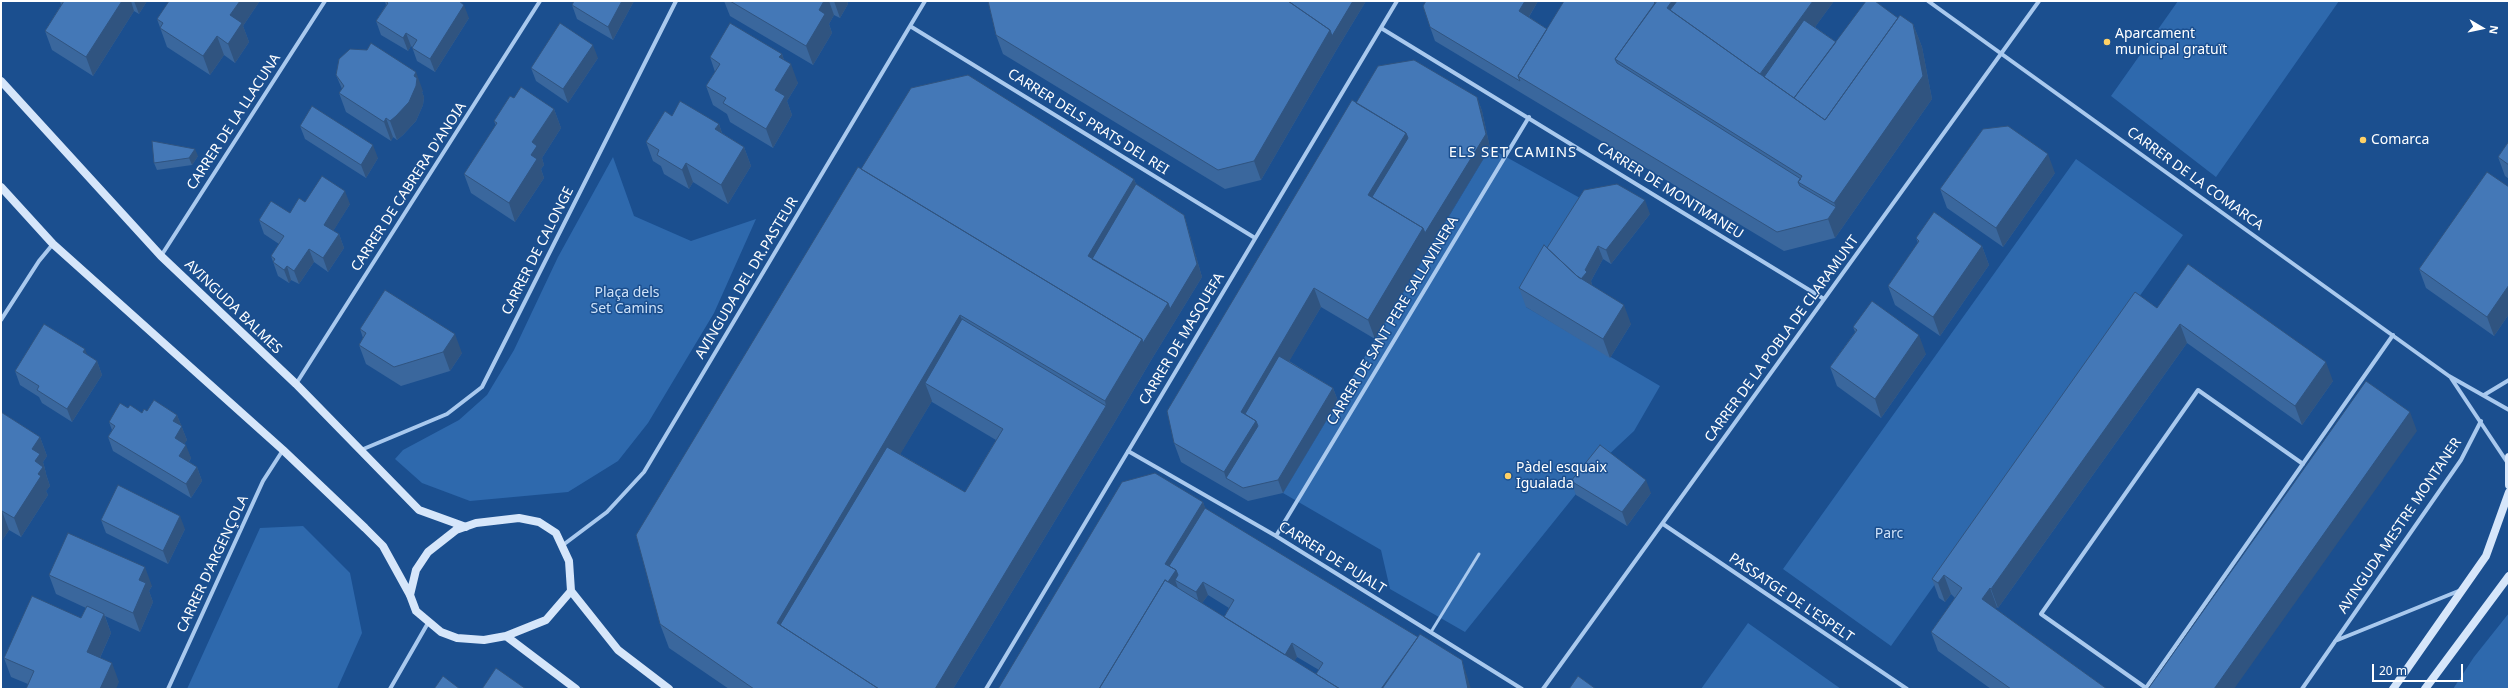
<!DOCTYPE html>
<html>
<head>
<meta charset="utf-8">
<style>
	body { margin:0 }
	#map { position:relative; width:2510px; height:690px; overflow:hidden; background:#1b4f8f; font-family:"Noto Sans",sans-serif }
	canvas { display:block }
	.frame { position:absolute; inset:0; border:2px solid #fff; pointer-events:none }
	.north { position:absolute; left:2462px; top:8px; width:40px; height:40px; -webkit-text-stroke:3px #1b4f8f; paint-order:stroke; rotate:99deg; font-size:11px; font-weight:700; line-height:16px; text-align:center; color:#fff }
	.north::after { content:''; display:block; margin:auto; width:14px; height:18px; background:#fff; clip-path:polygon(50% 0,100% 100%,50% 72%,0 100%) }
	.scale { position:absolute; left:2372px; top:664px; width:91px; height:18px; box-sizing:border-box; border:2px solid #fff; border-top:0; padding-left:5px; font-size:12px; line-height:14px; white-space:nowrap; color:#fff; -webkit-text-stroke:3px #1b4f8f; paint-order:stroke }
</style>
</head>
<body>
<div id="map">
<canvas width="2510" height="690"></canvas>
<div class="frame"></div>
<div class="north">N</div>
<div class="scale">20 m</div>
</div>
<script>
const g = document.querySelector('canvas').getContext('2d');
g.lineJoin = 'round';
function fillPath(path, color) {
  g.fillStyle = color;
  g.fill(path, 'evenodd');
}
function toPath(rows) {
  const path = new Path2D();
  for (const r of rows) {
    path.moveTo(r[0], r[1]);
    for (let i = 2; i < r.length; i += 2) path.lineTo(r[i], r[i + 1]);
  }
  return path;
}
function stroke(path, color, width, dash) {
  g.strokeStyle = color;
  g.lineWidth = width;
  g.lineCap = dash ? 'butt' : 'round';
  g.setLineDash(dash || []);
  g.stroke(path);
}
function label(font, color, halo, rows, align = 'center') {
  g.font = font + ' "Noto Sans",sans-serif';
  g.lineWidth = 3;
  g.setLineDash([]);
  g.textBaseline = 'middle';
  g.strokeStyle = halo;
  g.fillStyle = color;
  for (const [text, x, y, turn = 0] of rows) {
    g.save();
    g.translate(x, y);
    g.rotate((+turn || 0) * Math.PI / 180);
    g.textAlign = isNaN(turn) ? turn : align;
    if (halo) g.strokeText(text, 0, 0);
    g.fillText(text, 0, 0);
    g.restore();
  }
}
const green = toPath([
	[2178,1,2339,1,2216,177,2111,96],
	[1490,148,1589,203,1526,307,1660,386,1634,431,1605,458,1465,632,1390,589,1381,550,1283,493],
	[613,157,634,216,691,241,756,219,714,313,648,423,618,461,568,492,470,501,422,483,395,459,403,450,459,420,487,395,514,350,558,257],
	[2076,159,2183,235,1891,646,1783,569],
	[303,526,350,573,362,633,337,689,187,689,260,528],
	[2509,613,2509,689,2453,689,2474,657],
	[1748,623,1841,689,1701,689]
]);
const lane = toPath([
	[1431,632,1479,554]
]);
const street = toPath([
	[1928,1,2449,376,2509,410],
	[910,26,1255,238],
	[1381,28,1824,299],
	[161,256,325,1],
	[1,320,39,261,53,244],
	[2451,378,2507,462],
	[296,384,540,1],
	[2484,395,2509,380],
	[361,450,447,414,482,387,676,1],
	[1128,451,1276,536,1522,689],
	[2303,464,2198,390,2041,614,2146,688,2393,335],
	[1663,524,1907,689],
	[1276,536,1529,117],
	[563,545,607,512,644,472,925,1],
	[2335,641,2461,590],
	[168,689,263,481,283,450],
	[390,689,428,623],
	[986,689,1397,1],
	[1543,689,2039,1],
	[2302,689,2461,460,2481,421]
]);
const secondary = toPath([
	[1,81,161,256,296,384,419,510,466,527],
	[1,187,53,244,283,450,365,528,383,546,410,595,416,611,441,632,457,638,484,640,506,636,546,620,571,591,569,561,556,533,539,522,519,518,476,523,456,530,428,552,416,570,410,595],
	[2509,457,2509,485],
	[571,591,618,650,669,689],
	[506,636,576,689],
	[2393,689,2486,556,2509,492],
	[2425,689,2509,576]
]);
const wall = toPath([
	[60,1,147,1,139,14,134,11,93,76,52,50,45,31,61,5],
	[385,1,469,18,435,72,417,61,412,47,411,46,408,51,381,35,376,21,386,5],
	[634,1,613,40,577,19,572,5],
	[724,1,847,1,848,4,840,18,834,15,829,24,832,33,813,65,730,16],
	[988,1,1366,1,1337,49,1261,180,1225,189,1003,54,996,35],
	[1426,1,1538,1,1529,17,1547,29,1564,1,1834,1,1815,27,1836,42,1913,24,1922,47,1932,99,1835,238,1784,251,1435,41,1430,27],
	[259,2,243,26,249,42,235,63,224,55,210,75,167,47,157,19],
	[782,54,784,60,798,83,787,101,792,115,773,148,730,122,727,114,713,105,706,86,715,72,710,57],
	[598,58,568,103,536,81,531,68],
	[336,75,423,91,422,92,424,97,423,105,416,121,403,135,397,140,393,137,391,141,346,112,339,93,342,89],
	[1477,97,1482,111,1490,148,1430,247,1375,339,1321,307,1289,361,1333,388,1338,401,1283,493,1248,501,1181,462,1174,443,1356,103],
	[514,98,554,109,561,128,542,158,544,165,541,169,544,178,515,222,471,193,464,174,496,126,494,121],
	[672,116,719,124,722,133,744,147,751,166,728,204,693,182,689,189,664,174,661,166,653,161,646,142],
	[300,126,378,158,366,178,305,139],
	[2509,141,2509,179,2505,176,2498,157],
	[198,156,192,165,157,170,154,163],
	[861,169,1134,179,1136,184,1184,215,1188,229,1202,277,1150,362,1113,425,953,689,729,689,669,648,660,624],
	[932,401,932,402,996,440,965,492,900,454],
	[2055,173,2003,247,1947,208,1940,189],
	[2509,187,2509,314,2494,336,2426,288,2419,269],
	[305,202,350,204,333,231,339,234,344,248,328,272,314,262,299,284,291,280,289,283,278,276,271,256,279,244,264,234,259,220,290,213],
	[1650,214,1611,264,1603,259,1591,281,1592,285,1592,286,1631,324,1610,358,1526,307,1519,288,1547,248],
	[1916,238,1982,246,1989,265,1940,336,1895,305,1888,286,1918,243],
	[2157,308,2333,381,2302,425,2187,343,1998,608,1997,607,1995,609,2107,689,1991,689,1938,651,1931,632,1955,598,1951,594,1945,602,1939,598,1932,579],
	[1853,327,1926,354,1881,418,1837,386,1830,367,1855,332],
	[360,329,462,353,450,371,401,386,366,364,359,345,363,338],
	[87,355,97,361,102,375,72,422,42,403,39,397,20,385,15,371],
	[128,408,142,413,147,411,177,415,187,440,184,444,191,458,189,462,197,467,202,481,191,498,113,451,108,437,112,430,109,422],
	[1,412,40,437,47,456,43,462,46,473,46,474,50,486,46,491,48,495,21,537,9,530,1,542],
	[1571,481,1651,493,1627,526,1576,495],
	[1203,502,1205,508,1468,679,998,689],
	[1208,595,1229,608,1224,617,1202,603],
	[1297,657,1319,670,1316,674,1294,661],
	[101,520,185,529,168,564,106,533],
	[49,575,152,586,149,591,153,602,140,632,105,616,111,633,100,658,119,682,28,684,11,677,4,658,81,618,86,608,56,594]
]);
const shadedWall = toPath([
	[122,1,131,1,134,11,93,76,86,57],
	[134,1,147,1,139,14],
	[240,1,258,1,259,2,243,26,249,42,235,63,228,44,230,15],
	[622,1,634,1,613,40,608,27],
	[824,1,829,1,834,15,829,24,832,33,813,65,806,46,819,10],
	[834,1,847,1,848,4,840,18],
	[1353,1,1366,1,1337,49,1261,180,1254,161,1330,30],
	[1525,1,1538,1,1524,25,1519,11],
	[1672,1,1697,1,1682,22,1667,8],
	[1813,1,1834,1,1770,89,1759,76],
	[464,5,469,18,435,72,430,59],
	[1913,24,1922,47,1932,99,1835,238,1828,219,1836,207,1834,203],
	[406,33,411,46,408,51,403,38],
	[217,36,224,55,210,75,203,56],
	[593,45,598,58,568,103,563,89],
	[782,54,787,70,791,64,798,83,787,101,792,115,773,148,766,129,775,90,779,57],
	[416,72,423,91,422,92,424,97,423,105,416,121,403,135,397,140,390,121],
	[1477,97,1482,111,1490,148,1430,247,1375,339,1368,320],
	[554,109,561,128,542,158,544,165,541,169,544,178,515,222,509,203,531,155,532,142],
	[386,118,393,137,391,141,384,122],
	[719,124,725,143,715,129],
	[1406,133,1413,152,1380,206,1368,195],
	[373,145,378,158,366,178,361,165],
	[744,147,751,166,728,204,721,185],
	[195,149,198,156,192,165,189,158],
	[2048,154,2055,173,2003,247,1996,228],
	[686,163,693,182,689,189,682,170],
	[1134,179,1141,198,1100,268,1088,256],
	[345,191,350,204,329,238,324,225],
	[1645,200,1650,214,1611,264,1606,250],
	[1184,215,1188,229,1202,277,1150,362,1113,425,953,689,935,689,1106,406,1105,401,1142,339],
	[339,234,344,248,328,272,323,258],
	[1598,246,1603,259,1591,281,1592,285,1584,295,1579,282],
	[1982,246,1989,265,1940,336,1933,317],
	[309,249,314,262,299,284,294,271],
	[287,266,291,280,289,283,284,270],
	[2509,285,2509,314,2494,336,2487,317],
	[1314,288,1321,307,1253,423,1241,412],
	[1624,305,1631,324,1610,358,1603,339],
	[960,315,969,338,925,383,932,401,792,636,777,623],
	[2180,324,2187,343,1998,608,1991,589],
	[455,334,462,353,450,371,443,352],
	[1919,335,1926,354,1881,418,1875,399],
	[85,349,90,362,83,352],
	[97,361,102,375,72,422,67,409],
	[2326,362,2333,381,2302,425,2295,406],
	[1333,388,1338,401,1283,493,1278,480],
	[2410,412,2417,431,2234,689,2214,689],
	[177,415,187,440,180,451,175,438,173,421],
	[1256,421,1262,440,1226,478,1224,472],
	[40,437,47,456,43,462,46,473,46,474,50,486,46,491,48,495,21,537,14,518,35,461,32,449],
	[186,445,191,458,184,469,179,456],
	[197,467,202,481,191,498,186,484],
	[1646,480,1651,493,1627,526,1622,512],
	[1203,502,1210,521,1181,583,1175,580,1180,593,1122,689,1165,564],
	[2,511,9,530,1,542,1,513],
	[180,516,185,529,168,564,163,551],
	[145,567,152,586,149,591,153,602,140,632,133,613,139,580],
	[1944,575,1951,594,1945,602,1938,583],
	[1203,582,1208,595,1200,606,1196,592],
	[1990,588,1997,607,1989,618,1982,599],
	[104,614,111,633,94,671,87,652],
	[1292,643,1297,657,1286,675,1281,661],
	[1462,660,1468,679,1471,689,1468,689],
	[112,663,119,682,116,689,100,689]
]);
const building = toPath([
	[64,1,122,1,86,57,45,31,64,1],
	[169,1,240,1,230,15,242,23,228,44,217,36,203,56,160,28,163,23,157,19,169,1],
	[385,1,459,1,464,5,430,59,412,48,417,40,406,33,403,38,376,21,388,3,385,1],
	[574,1,622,1,608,27,572,5,574,1],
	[730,1,824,1,819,10,825,14,806,46,730,1],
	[988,1,1288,1,1330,30,1254,161,1218,170,996,35,988,1],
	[1288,1,1353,1,1332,36,1330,30,1288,1],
	[1426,1,1525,1,1519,11,1547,29,1518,76,1520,81,1430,27,1423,6,1426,1],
	[1564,1,1653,1,1655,3,1615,59,1617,63,1801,179,1798,182,1800,186,1836,207,1828,219,1777,232,1518,76,1564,1],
	[1657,1,1672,1,1667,8,1825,120,1900,15,1913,24,1923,76,1834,203,1798,182,1802,176,1615,59,1657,1],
	[1677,1,1813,1,1760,74,1670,10,1677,1],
	[1866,1,1875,1,1898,18,1825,120,1794,98,1866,1],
	[1804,20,1836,42,1794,98,1764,77,1804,20],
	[560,23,593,45,563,89,531,68,560,23],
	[730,23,782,54,779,57,791,64,775,90,785,96,766,129,723,103,726,98,706,86,720,64,710,57,730,23],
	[371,43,416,72,414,76,417,78,416,86,409,102,396,116,390,121,386,118,384,122,339,93,344,86,336,75,339,59,350,49,367,50,371,43],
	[1414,60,1477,97,1486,134,1425,233,1423,228,1372,197,1408,138,1406,133,1356,103,1378,66,1414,60],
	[968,75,1134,179,1088,256,1168,303,1143,343,1142,339,861,169,911,88,968,75],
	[521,87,554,109,532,142,537,146,531,155,537,159,509,203,464,174,497,123,494,121,510,96,514,98,521,87],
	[1352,100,1406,133,1368,195,1423,228,1368,320,1314,288,1241,412,1256,421,1224,472,1174,443,1167,411,1352,100],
	[680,101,719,124,715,129,744,147,721,185,686,163,682,170,657,155,659,150,646,142,665,111,672,116,680,101],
	[312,106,373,145,361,165,300,126,312,106],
	[2008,126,2048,154,1996,228,1940,189,1983,129,2008,126],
	[152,141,195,149,189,158,154,163,152,141],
	[2509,141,2509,165,2498,157,2509,141],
	[858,167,1142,339,1105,401,960,315,777,623,879,689,754,689,660,624,636,535,858,167],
	[2487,172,2509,187,2509,285,2487,317,2419,269,2487,172],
	[322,176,345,191,324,225,339,234,323,258,309,249,294,271,287,266,284,270,273,262,275,259,271,256,284,236,259,220,271,201,290,213,299,198,305,202,322,176],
	[1136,184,1184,215,1197,264,1170,309,1168,303,1092,259,1136,184],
	[1617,184,1645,200,1606,250,1598,246,1585,270,1587,272,1581,279,1577,276,1547,248,1584,190,1617,184],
	[1934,212,1982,246,1933,317,1888,286,1919,241,1916,238,1934,212],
	[1544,245,1577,276,1624,305,1603,339,1519,288,1544,245],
	[2188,264,2326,362,2295,406,2180,324,1991,589,1990,588,1982,599,2107,689,2011,689,1931,632,1962,588,1944,575,1938,583,1932,579,2135,292,2157,308,2188,264],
	[385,290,455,334,443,352,394,367,359,345,366,333,360,329,385,290],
	[1872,301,1919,335,1875,399,1830,367,1857,330,1853,327,1872,301],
	[962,319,1106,406,935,689,879,689,780,625,887,447,965,492,1003,429,925,383,962,319],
	[44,324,85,349,83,352,97,361,67,409,37,390,39,386,15,371,44,324],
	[1279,356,1333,388,1278,480,1243,488,1226,478,1258,426,1256,421,1245,414,1279,356],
	[2366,381,2410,412,2214,689,2148,689,2366,381],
	[154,400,177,415,173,421,182,426,175,438,186,445,179,456,197,467,186,484,108,437,115,426,109,422,120,403,128,408,130,405,142,413,144,409,147,411,154,400],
	[1,412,40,437,32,449,40,454,35,461,43,467,38,474,41,476,14,518,2,511,1,513,1,412],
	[1600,445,1646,480,1622,512,1571,481,1600,445],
	[1155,473,1203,502,1165,564,1176,570,1168,582,1165,580,1099,689,998,689,1122,482,1155,473],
	[118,485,180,516,163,551,101,520,118,485],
	[1205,508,1418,637,1382,689,1340,689,1316,674,1323,663,1292,643,1285,655,1224,617,1234,600,1203,582,1196,592,1175,580,1178,575,1176,570,1169,566,1205,508],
	[68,533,145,567,139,580,146,583,133,613,49,575,68,533],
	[1165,580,1340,689,1099,689,1165,580],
	[32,596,81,618,87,606,104,614,87,652,112,663,100,689,26,689,34,671,4,658,32,596],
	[1420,634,1462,660,1468,689,1381,689,1420,634],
	[496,668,526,689,482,689,496,668],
	[443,676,460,689,434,689,443,676],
	[1578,676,1596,689,1569,689,1578,676]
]);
const markers = [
	[2107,42,4,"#ffd166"],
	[2363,140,4,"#ffd166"],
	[1508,476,4,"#ffd166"]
];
const poiNames = [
	["Aparcament",2115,34],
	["municipal gratuït",2115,50],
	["Comarca",2371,140],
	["Pàdel esquaix",1516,468],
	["Igualada",1516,484]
];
const streetNames = [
	["CARRER DE LA LLACUNA",234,122,-57],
	["CARRER DELS PRATS DEL REI",1088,122,32],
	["CARRER DE LA COMARCA",2195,179,36],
	["CARRER DE CABRERA D'ANOIA",409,187,-57],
	["CARRER DE MONTMANEU",1670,191,32],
	["CARRER DE CALONGE",538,251,-63],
	["AVINGUDA DEL DR.PASTEUR",747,278,-59],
	["AVINGUDA BALMES",233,307,44],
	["CARRER DE SANT PERE SALLAVINERA",1393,321,-59],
	["CARRER DE MASQUEFA",1182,339,-59],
	["CARRER DE LA POBLA DE CLARAMUNT",1782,339,-54],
	["AVINGUDA MESTRE MONTANER",2400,526,-56],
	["CARRER DE PUJALT",1332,558,32],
	["CARRER D'ARGENÇOLA",213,564,-65],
	["PASSATGE DE L'ESPELT",1791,598,34]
];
const parkNames = [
	["Plaça dels",627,293],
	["Set Camins",627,309],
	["Parc",1889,534]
];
const neighbourhoodNames = [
	["ELS SET CAMINS",1513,153]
];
fillPath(green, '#2e69ad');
stroke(lane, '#a9c9ee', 3);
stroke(street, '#a9c9ee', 4);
stroke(secondary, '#d6e6fa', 8);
fillPath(wall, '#3a679d');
fillPath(shadedWall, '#305480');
fillPath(building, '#4478b7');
stroke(building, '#305480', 1);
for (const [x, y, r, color] of markers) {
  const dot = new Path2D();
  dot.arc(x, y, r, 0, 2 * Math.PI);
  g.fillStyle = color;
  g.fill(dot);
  stroke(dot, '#1b4f8f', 1.5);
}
label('14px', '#fff', '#1b4f8f', poiNames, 'left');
label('14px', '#fff', '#1b4f8f', streetNames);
label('14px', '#cfe3fa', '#1b4f8f', parkNames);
g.letterSpacing = '1px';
label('15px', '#fff', '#1b4f8f', neighbourhoodNames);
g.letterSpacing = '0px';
</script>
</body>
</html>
